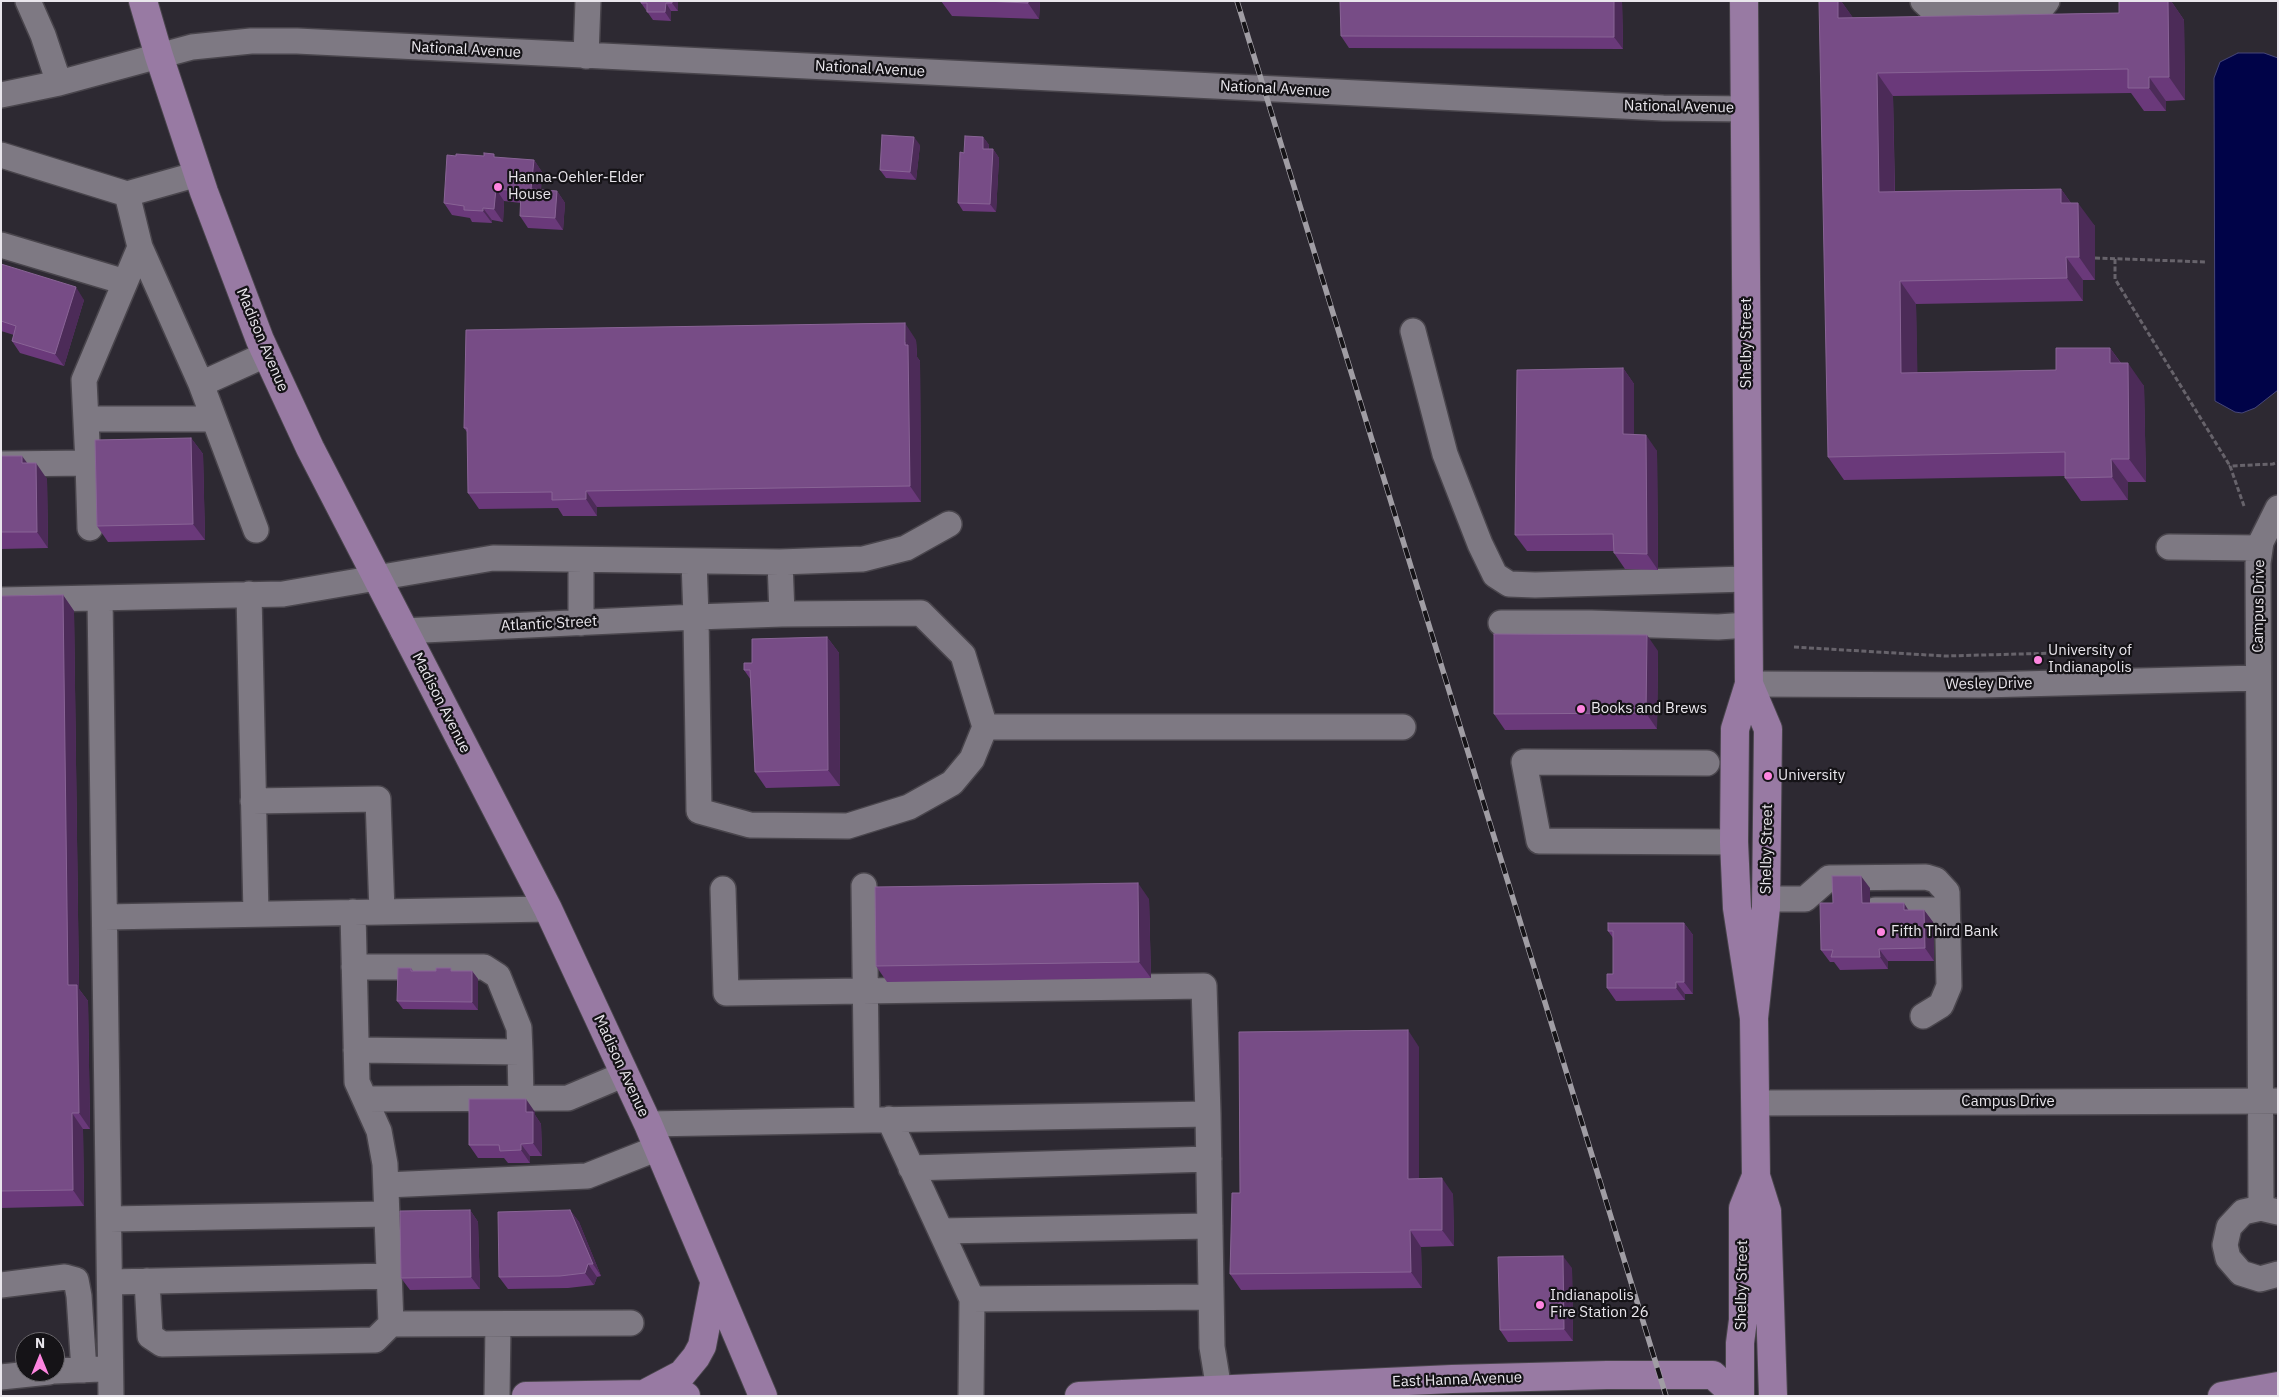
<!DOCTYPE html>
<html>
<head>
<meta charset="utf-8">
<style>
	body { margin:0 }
	#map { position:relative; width:2279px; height:1397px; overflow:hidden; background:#2d2932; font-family:"IBM Plex Sans",sans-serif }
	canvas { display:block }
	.frame { position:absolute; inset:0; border:2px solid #e9e6ec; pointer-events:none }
	.north { position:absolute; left:15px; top:1332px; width:50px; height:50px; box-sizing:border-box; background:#151317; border:1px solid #6a676c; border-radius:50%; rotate:0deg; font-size:14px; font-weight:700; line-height:20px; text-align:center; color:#e9e6ec }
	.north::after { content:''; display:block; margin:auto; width:18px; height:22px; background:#fe85e0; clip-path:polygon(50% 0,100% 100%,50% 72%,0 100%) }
</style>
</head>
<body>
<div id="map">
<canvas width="2279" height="1397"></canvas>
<div class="frame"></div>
<div class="north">N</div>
</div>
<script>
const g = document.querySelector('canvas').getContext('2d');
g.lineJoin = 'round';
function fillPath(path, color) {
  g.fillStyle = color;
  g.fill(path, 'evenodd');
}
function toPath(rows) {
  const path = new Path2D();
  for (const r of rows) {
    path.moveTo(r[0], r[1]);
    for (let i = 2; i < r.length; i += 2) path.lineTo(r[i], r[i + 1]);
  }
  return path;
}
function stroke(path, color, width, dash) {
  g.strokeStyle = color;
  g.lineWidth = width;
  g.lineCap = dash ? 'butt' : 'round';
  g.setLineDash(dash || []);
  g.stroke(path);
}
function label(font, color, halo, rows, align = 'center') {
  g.font = font + ' "IBM Plex Sans",sans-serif';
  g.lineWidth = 4.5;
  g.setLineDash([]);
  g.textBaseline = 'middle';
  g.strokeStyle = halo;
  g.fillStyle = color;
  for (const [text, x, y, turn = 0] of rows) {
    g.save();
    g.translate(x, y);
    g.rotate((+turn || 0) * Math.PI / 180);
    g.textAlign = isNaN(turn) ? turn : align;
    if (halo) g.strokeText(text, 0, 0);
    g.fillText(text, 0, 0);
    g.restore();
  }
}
const water = toPath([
	[2238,53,2264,53,2278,58,2278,390,2255,408,2242,413,2235,412,2215,401,2214,78,2220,62,2238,53]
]);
const path = toPath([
	[2095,258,2207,262],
	[2115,259,2115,279,2230,466],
	[2244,506,2230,466,2273,464,2278,462],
	[1794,647,1945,656,2096,652]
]);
const minor = toPath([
	[28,1,43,35,59,83],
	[1923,1,1936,13,2038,12,2047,1],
	[586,56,588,1],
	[1,95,59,83,192,47,251,41,297,41,1663,108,1745,109],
	[1,155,127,194],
	[1,245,125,282],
	[140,247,201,384],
	[1413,331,1445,454,1480,544,1495,575,1509,584,1535,585,1747,579],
	[86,419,214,419],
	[88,463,90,528],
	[1,464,88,463,84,380,140,247,127,194,198,174],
	[256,530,201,384,267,354],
	[2169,547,2260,548],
	[581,560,581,623],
	[780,562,782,614,921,613,963,655,985,727],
	[249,594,256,914],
	[100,598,111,1396],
	[1,600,283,594,493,558,780,562,863,559,906,548,949,524],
	[782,614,696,617,699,811,750,825,848,826,909,807,952,783,972,759,985,727,1403,727],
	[1501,623,1591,623,1718,627,1748,625],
	[403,631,696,617,694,561],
	[1749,684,1981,685,2258,678],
	[1707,763,1524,762,1539,841,1734,842],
	[253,801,378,799,382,912],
	[864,886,867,1120],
	[723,889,726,993,1204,986,1208,1114],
	[1766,899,1805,899,1829,878,1926,877,1936,880,1947,892,1949,986,1941,1005,1923,1016],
	[1875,910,1936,910,1946,918,1948,924],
	[353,912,357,1082,379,1131,385,1164,391,1324,631,1323],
	[105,917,548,909],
	[354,967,484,967,498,976,519,1028,520,1052],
	[356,1050,520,1052,521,1098],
	[365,1099,568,1098,625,1074],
	[1755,1103,2278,1101],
	[889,1119,972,1299,971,1396],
	[648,1124,1208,1114,1212,1347,1220,1396],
	[911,1168,1209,1159],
	[386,1185,587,1176,658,1148],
	[2261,1208,2258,563,2261,542,2278,508],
	[2278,1212,2261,1208,2243,1212,2229,1227,2225,1245,2228,1258,2241,1273,2260,1279,2278,1274],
	[110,1219,387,1214],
	[941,1231,1210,1226],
	[147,1281,150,1336,162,1344,375,1340,391,1324],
	[110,1282,389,1276],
	[1,1285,65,1277,76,1280,79,1296,84,1370],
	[972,1299,1211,1297],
	[55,1371,100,1369],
	[1,1377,49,1372],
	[497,1396,498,1325]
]);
const major = toPath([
	[143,1,159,56,204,192,260,340,310,448,548,909,648,1124,763,1396],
	[1744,1,1749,684,1735,729,1734,842,1737,908,1754,1018],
	[1749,684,1768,729,1766,907,1754,1018,1756,1176,1767,1211,1773,1396],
	[646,1393,682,1374,696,1357,702,1346,714,1284],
	[526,1396,645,1394,686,1396],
	[1079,1396,1452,1379,1607,1375,1713,1375,1736,1396],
	[1740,1396,1740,1343,1743,1320,1743,1208,1756,1176],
	[2222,1396,2278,1386]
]);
const rail = toPath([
	[1237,1,1666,1396]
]);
const wall = toPath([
	[678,1,678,11,671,11,671,21,653,20,641,3],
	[941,1,1040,1,1039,19,952,16],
	[1340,1,1622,1,1623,49,1349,48,1341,36],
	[1841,1,1853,18,2119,13,2119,1,2171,1,2184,20,2185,100,2166,101,2166,111,2144,111,2131,93,1893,96,1895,191,2061,189,2071,203,2095,226,2095,280,2083,280,2083,301,1916,304,1917,373,2056,370,2110,348,2121,363,2144,386,2146,482,2128,482,2128,500,2081,501,2065,478,2065,476,1844,480,1828,457],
	[983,137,989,145,989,149,993,149,999,158,996,212,963,211,958,203,964,153],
	[920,145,916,180,886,178,880,170],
	[456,156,497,158,534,160,542,172,541,190,557,191,565,203,563,230,528,228,520,216,521,203,504,201,503,222,492,220,492,223,472,222,470,218,452,215,444,203],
	[1,264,84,300,64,366,20,353,12,341,14,335,1,331],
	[916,340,917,357,920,361,921,502,597,507,597,516,563,516,558,508,479,509,468,493,467,432,464,428],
	[1623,368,1634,384,1634,434,1657,451,1658,570,1625,569,1614,553,1614,551,1527,551,1515,535],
	[191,438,203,454,205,540,108,542,97,526],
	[1,456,27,463,47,479,48,548,1,549],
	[63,595,74,611,79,989,88,1001,90,1129,83,1129,84,1206,1,1208,1,596],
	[827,637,839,653,840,786,766,788,755,772,751,680,744,670,752,663],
	[1658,651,1657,729,1505,730,1494,714],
	[1870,888,1870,903,1909,910,1924,910,1933,922,1934,961,1888,961,1888,969,1840,970,1834,962,1830,962,1821,950,1833,903],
	[1149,899,1151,978,887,982,876,966],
	[1684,923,1693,935,1693,994,1685,994,1685,1000,1616,1001,1607,988,1613,974,1613,938,1608,931],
	[411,968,413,971,472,971,478,979,478,1010,403,1009,397,1001],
	[1419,1047,1419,1178,1453,1194,1454,1246,1421,1247,1422,1288,1241,1290,1230,1274,1240,1193],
	[535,1112,535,1115,541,1124,542,1156,530,1156,530,1163,508,1163,504,1158,478,1158,469,1145],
	[470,1210,478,1222,480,1289,410,1290,401,1278],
	[570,1210,579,1222,601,1276,597,1277,594,1285,568,1288,508,1289,499,1277],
	[1572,1268,1573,1341,1508,1342,1500,1330]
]);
const shadedWall = toPath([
	[672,1,678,1,678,11,672,3],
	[1028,1,1040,1,1039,19,1028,3],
	[1614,1,1622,1,1623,49,1614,37],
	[1838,1,1841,1,1854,19,1838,18],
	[2168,1,2171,1,2184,20,2185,100,2169,77],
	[666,3,671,11,671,21,665,12],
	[1877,73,1893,96,1895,215,1879,192],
	[2149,77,2166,101,2166,111,2149,88],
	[914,137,920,145,916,180,910,172],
	[983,137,989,145,988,157,983,149],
	[993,149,999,158,996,212,990,204],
	[534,160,542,172,540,201,531,189],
	[496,189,504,201,503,222,494,209],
	[2061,189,2077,212,2061,203],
	[557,191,565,203,563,230,555,218],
	[2078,203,2095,226,2095,280,2079,257],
	[483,208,492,220,492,223,483,211],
	[2066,257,2083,280,2083,301,2067,278],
	[1900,281,1916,304,1918,396,1901,373],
	[76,287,84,300,64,366,55,354],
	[905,323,916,340,917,357,920,361,921,502,910,486],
	[2110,348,2126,371,2110,363],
	[2128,363,2144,386,2146,482,2129,459],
	[1623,368,1634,384,1634,450,1623,434],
	[1646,435,1657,451,1658,570,1647,554],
	[191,438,203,454,205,540,193,524],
	[22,456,34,472,22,463],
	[2111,459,2128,482,2128,500,2112,477],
	[36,463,47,479,48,548,37,532],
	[586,491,597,507,597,516,586,499],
	[63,595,74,611,79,989,88,1001,90,1129,79,1113,68,985],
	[1647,635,1658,651,1657,729,1646,713],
	[827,637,839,653,840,786,828,770],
	[1861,876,1870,888,1870,915,1862,903],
	[1138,883,1149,899,1151,978,1139,962],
	[1904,903,1912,916,1904,910],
	[1924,910,1933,922,1934,961,1925,948],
	[1684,923,1693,935,1693,994,1684,982],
	[1879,949,1888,961,1888,969,1880,957],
	[472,971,478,979,478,1010,472,1002],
	[1676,982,1685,994,1685,1000,1676,988],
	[1408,1030,1419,1047,1419,1195,1408,1179],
	[526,1099,535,1112,535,1115,541,1124,542,1156,533,1143,526,1112],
	[72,1113,83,1129,84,1206,73,1190],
	[521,1144,530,1156,530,1163,521,1150],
	[1442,1178,1453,1194,1454,1246,1442,1230],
	[470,1210,478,1222,480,1289,471,1277],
	[570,1210,579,1222,601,1276,593,1264],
	[1410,1230,1421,1247,1422,1288,1411,1272],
	[1563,1256,1572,1268,1573,1341,1564,1329],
	[588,1264,597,1277,594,1285,585,1273]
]);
const building = toPath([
	[641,1,672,1,672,3,666,3,665,12,647,12,647,3,641,3,641,1],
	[984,1,1028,1,1028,3,984,1],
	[1340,1,1614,1,1614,37,1341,36,1340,1],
	[1819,1,1838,1,1838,18,2119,13,2119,1,2168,1,2169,77,2149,77,2149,88,2128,88,2128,69,1877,73,1879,192,2061,189,2061,203,2078,203,2079,257,2066,257,2067,278,1900,281,1901,373,2056,370,2056,348,2110,348,2110,363,2128,363,2129,459,2111,459,2112,477,2065,478,2065,452,1828,457,1819,1],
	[882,135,914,137,910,172,880,170,882,135],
	[965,136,983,137,983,149,993,149,990,204,958,203,960,152,964,153,965,136],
	[484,153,494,154,494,157,534,160,531,189,557,191,555,218,520,216,521,191,496,189,494,209,483,208,483,211,464,210,464,206,444,203,447,155,456,156,456,154,484,156,484,153],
	[1,264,76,287,55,354,12,341,16,326,1,321,1,264],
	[905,323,905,345,908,345,910,486,586,491,586,499,552,500,552,492,468,493,467,428,464,428,466,330,905,323],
	[1623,368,1623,434,1646,435,1647,554,1614,553,1613,534,1515,535,1517,370,1623,368],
	[191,438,193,524,97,526,95,440,191,438],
	[1,456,22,456,22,463,36,463,37,532,1,532,1,456],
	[63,595,68,985,77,985,79,1113,72,1113,73,1190,1,1191,1,596,63,595],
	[1494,634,1647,635,1646,713,1494,714,1494,634],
	[827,637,828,770,755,772,750,670,744,670,744,663,752,663,752,639,827,637],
	[1832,876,1861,876,1862,903,1904,903,1904,910,1924,910,1925,948,1879,949,1880,957,1831,957,1833,950,1821,950,1820,903,1833,903,1832,876],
	[1138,883,1139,962,876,966,875,887,1138,883],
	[1608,923,1684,923,1684,982,1676,982,1676,988,1607,988,1607,974,1613,974,1613,931,1608,931,1608,923],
	[398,968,411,968,411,971,436,971,436,968,451,968,451,971,472,971,472,1002,397,1001,398,968],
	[1408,1030,1408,1179,1442,1178,1442,1230,1410,1230,1411,1272,1230,1274,1232,1193,1240,1193,1239,1032,1408,1030],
	[469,1099,526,1099,526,1112,533,1112,533,1143,521,1144,521,1150,500,1151,499,1145,469,1145,469,1099],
	[470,1210,471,1277,401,1278,400,1211,470,1210],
	[570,1210,593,1264,588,1264,585,1273,560,1276,499,1277,498,1212,570,1210],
	[1563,1256,1564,1329,1500,1330,1498,1257,1563,1256]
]);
const markers = [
	[498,187,5,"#fe85e0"],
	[2038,660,5,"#fe85e0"],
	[1581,709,5,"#fe85e0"],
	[1768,776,5,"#fe85e0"],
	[1881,932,5,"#fe85e0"],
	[1540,1305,5,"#fe85e0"]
];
const streetNames = [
	["National Avenue",466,50,3],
	["National Avenue",870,69,3],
	["National Avenue",1275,89,3],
	["National Avenue",1679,107,1],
	["Madison Avenue",262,340,67],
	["Shelby Street",1747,343,-90],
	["Campus Drive",2259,606,-89],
	["Atlantic Street",549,624,-3],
	["Wesley Drive",1989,684,-1],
	["Madison Avenue",441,703,63],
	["Shelby Street",1767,849,-89],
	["Madison Avenue",621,1066,65],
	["Campus Drive",2008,1102],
	["Shelby Street",1742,1285,-89],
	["East Hanna Avenue",1457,1380,-2]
];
const poiNames = [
	["Hanna-Oehler-Elder",508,178],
	["House",508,195],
	["University of",2048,651],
	["Indianapolis",2048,668],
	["Books and Brews",1591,709],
	["University",1778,776],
	["Fifth Third Bank",1891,932],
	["Indianapolis",1550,1296],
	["Fire Station 26",1550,1313]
];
fillPath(water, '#000348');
stroke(water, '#464779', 1);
stroke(minor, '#49454c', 28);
stroke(major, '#49454c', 30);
stroke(path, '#67636b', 3, [5, 2.5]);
stroke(minor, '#7e7983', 25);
stroke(major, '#987aa3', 28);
stroke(rail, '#a09da4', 5.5);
stroke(rail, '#151317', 4, [11]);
fillPath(wall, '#6a397a');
fillPath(shadedWall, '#4c2b58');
fillPath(building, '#774c86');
stroke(building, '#896496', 1);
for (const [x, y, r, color] of markers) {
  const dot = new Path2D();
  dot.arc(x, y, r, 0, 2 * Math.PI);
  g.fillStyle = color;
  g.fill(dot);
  stroke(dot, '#151317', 2);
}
label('15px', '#e9e6ec', '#151317', streetNames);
label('15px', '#e9e6ec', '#151317', poiNames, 'left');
</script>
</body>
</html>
